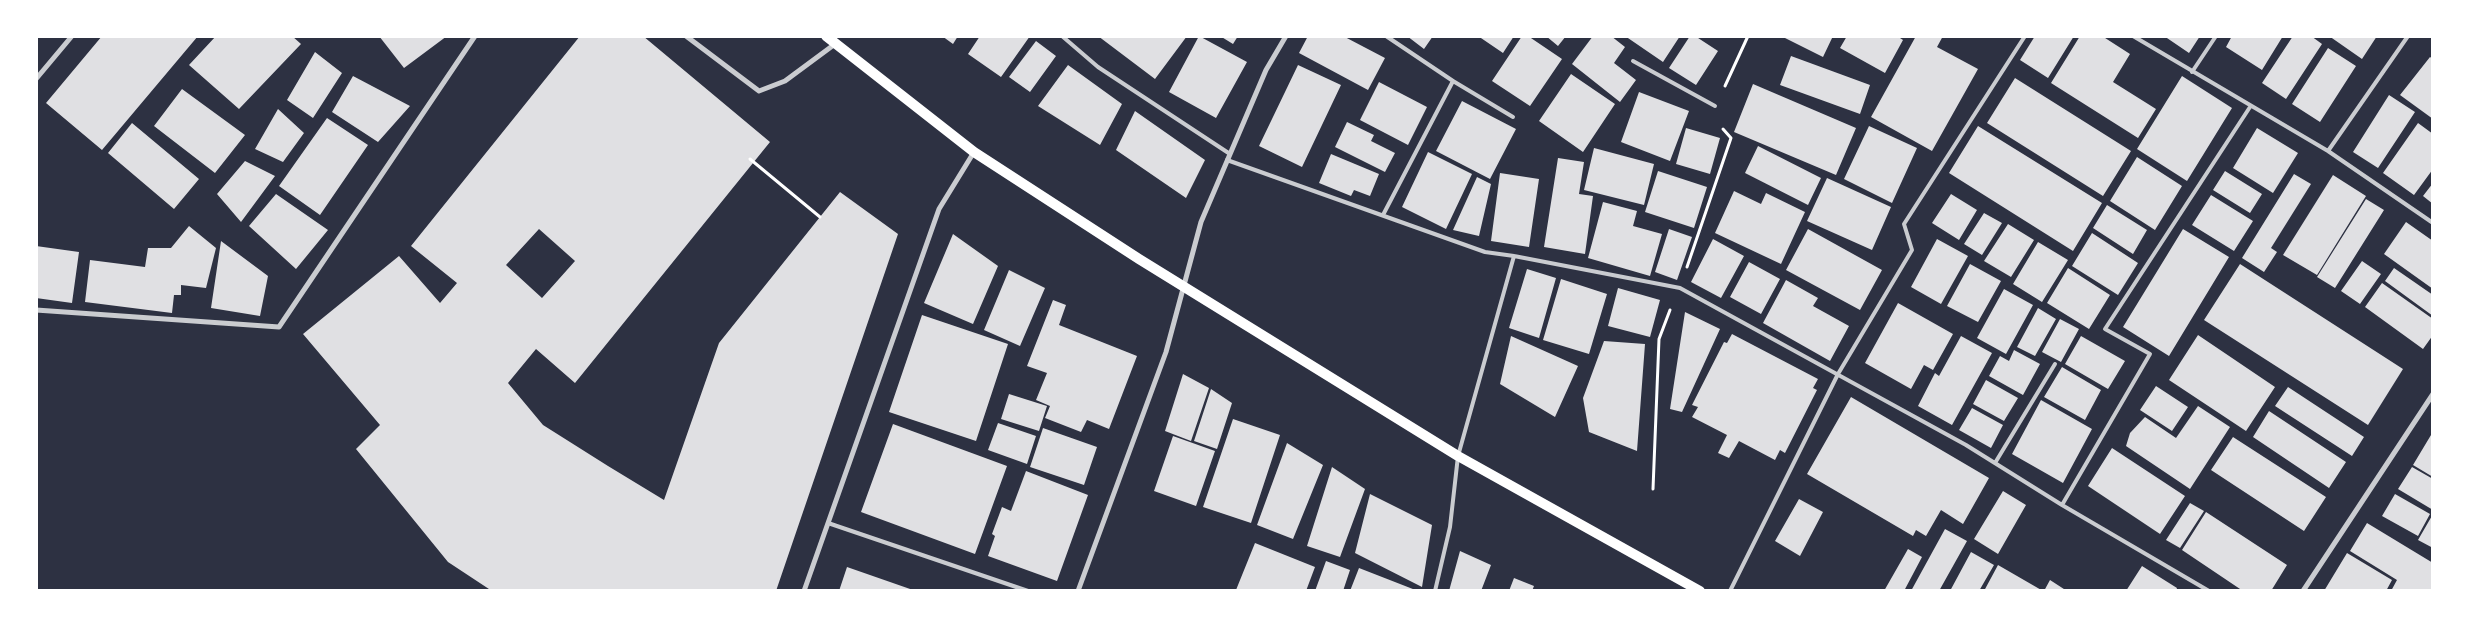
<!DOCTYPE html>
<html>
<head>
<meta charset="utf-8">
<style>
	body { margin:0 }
	#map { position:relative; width:2469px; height:627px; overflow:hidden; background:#2d3142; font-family:Poppins,sans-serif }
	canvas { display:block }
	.frame { position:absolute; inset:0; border:38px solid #fff; pointer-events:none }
</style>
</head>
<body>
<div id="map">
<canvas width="2469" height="627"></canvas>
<div class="frame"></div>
</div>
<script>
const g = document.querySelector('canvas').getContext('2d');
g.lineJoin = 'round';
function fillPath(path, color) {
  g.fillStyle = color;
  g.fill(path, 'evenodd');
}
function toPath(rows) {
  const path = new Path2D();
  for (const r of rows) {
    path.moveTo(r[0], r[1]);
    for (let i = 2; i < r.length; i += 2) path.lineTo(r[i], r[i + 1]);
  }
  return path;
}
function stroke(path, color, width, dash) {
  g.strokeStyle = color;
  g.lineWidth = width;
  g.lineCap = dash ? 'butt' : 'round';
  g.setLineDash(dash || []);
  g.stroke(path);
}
const building = toPath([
	[102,36,198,36,102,150,46,103],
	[216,36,292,36,301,44,239,109,189,65],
	[379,36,447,36,404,68],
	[580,36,643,36,770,142,575,383,536,349,508,383,543,425,608,466,664,500,719,343,840,192,898,234,776,591,492,591,448,562,356,449,380,425,303,334,399,256,440,303,457,283,411,246],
	[539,229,575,261,542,298,506,265],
	[942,36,958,36,953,44],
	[980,36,1030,36,1001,77,968,54],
	[1098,36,1187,36,1155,79],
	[1199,36,1247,62,1216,118,1169,92],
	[1220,36,1238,36,1233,44],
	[1308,36,1343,36,1385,58,1368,90,1299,53],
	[1407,36,1433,36,1424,49],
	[1478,36,1514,36,1503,53],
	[1522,36,1528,36,1562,59,1530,106,1492,81],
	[1546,36,1566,36,1558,46],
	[1593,36,1611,36,1625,47,1614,63,1636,80,1620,102,1572,64],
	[1625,36,1680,36,1663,62],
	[1690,36,1695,36,1718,51,1696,85,1669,68],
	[1781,36,1833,36,1823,57],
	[1847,36,1897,36,1903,40,1885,73,1840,48],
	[1916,36,1943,36,1937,47,1978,69,1932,151,1871,117],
	[2035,36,2074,36,2048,78,2020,60],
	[2080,36,2102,36,2130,54,2113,82,2156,109,2138,138,2051,83],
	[2164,36,2200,36,2189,53],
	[2232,36,2283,36,2262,70,2226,47],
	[2293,36,2311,36,2322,44,2286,99,2262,83],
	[2329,36,2377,36,2362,59],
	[1036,41,1056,56,1030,92,1009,77],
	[2328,48,2356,66,2320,122,2292,104],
	[315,52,342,73,313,118,287,100],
	[1791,56,1870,85,1860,114,1780,85],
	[2430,57,2433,59,2433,119,2400,95],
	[1068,65,1122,104,1100,145,1038,106],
	[1298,65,1341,85,1302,167,1259,146],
	[1571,74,1615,104,1583,152,1539,121],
	[353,76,410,106,378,142,332,112],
	[2182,76,2232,108,2187,181,2137,149],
	[2015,78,2131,151,2103,196,1987,123],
	[1379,82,1427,107,1408,145,1360,120],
	[1753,84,1856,128,1836,175,1734,132],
	[182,89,245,135,215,173,154,126],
	[1639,92,1689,111,1670,161,1621,142],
	[2389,95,2415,112,2378,168,2353,152],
	[1462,101,1516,129,1490,179,1436,151],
	[278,109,304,133,283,162,255,149],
	[1135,111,1205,160,1186,198,1116,150],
	[327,118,368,145,320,215,279,186],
	[1347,122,1374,135,1371,141,1395,153,1385,172,1335,147],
	[132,123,199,179,174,209,108,153],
	[2418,123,2433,134,2433,169,2414,195,2383,173],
	[1869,126,1917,148,1892,203,1844,179],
	[1978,126,2102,203,2073,251,1949,173],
	[1686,128,1720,138,1710,174,1676,164],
	[2257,128,2298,153,2273,193,2233,168],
	[1758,146,1821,178,1808,205,1745,173],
	[1594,148,1654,164,1644,205,1584,190],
	[1428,152,1472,174,1446,229,1402,207],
	[1331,154,1379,174,1370,196,1354,190,1351,196,1319,183],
	[2137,157,2182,186,2155,230,2110,201],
	[1558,158,1584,162,1579,194,1593,196,1585,254,1544,247],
	[245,161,275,176,241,222,217,194],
	[1658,171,1707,187,1694,228,1645,212],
	[2225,171,2262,194,2250,213,2213,190],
	[1500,173,1539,179,1529,247,1491,241],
	[2294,174,2311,184,2271,248,2277,252,2264,272,2242,258],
	[2333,175,2366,196,2317,275,2283,255],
	[1477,177,1491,184,1479,236,1453,230],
	[1827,178,1891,207,1872,250,1807,221],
	[2433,183,2433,204,2423,196],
	[1734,191,1761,204,1766,193,1805,212,1781,264,1715,233],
	[276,194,328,230,296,269,249,226],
	[1951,194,1977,210,1959,240,1932,223],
	[2211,195,2253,221,2234,251,2192,225],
	[2366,199,2384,210,2335,288,2317,277],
	[1603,202,1637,211,1633,226,1662,234,1650,276,1588,258],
	[2107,205,2147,230,2133,254,2093,228],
	[1984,213,2002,223,1982,255,1964,244],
	[2406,222,2433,241,2433,289,2384,254],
	[2008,224,2034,240,2011,277,1984,261],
	[189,226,216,248,206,288,181,285,181,295,174,295,172,313,85,302,90,260,145,267,148,248,171,248],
	[1669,229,1692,237,1677,280,1655,272],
	[1808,229,1882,270,1860,310,1786,270],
	[2183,229,2229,257,2169,356,2123,327],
	[2092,233,2138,263,2118,295,2072,266],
	[953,234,998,266,973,324,924,303],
	[1713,239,1744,256,1721,298,1691,282],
	[1937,239,1968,256,1941,304,1911,287],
	[221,241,268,276,260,316,211,308],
	[2038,242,2068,260,2042,302,2013,284],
	[36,246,79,252,72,303,36,298],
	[2362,261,2381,274,2360,304,2341,291],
	[1749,262,1780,279,1761,314,1730,297],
	[1970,264,2001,281,1978,322,1947,306],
	[2240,264,2403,369,2368,425,2204,320],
	[2068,268,2110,295,2089,329,2047,303],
	[2394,268,2433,295,2433,316,2385,281],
	[1527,269,1556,278,1539,338,1509,328],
	[1009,270,1045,288,1020,346,984,330],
	[1561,279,1607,294,1589,354,1543,340],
	[1786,280,1818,298,1813,306,1849,326,1830,361,1763,323],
	[2382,283,2433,319,2433,335,2423,349,2365,307],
	[1618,288,1660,300,1650,337,1608,326],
	[2004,289,2033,305,2006,354,1977,338],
	[1053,300,1066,305,1059,325,1137,356,1109,429,1087,420,1081,432,1045,418,1050,406,1036,400,1047,373,1027,366],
	[1898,303,1953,334,1933,370,1924,365,1911,389,1865,363],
	[2038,308,2056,319,2035,356,2017,347],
	[1685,312,1720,329,1682,412,1670,409],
	[922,315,1008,344,976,441,889,412],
	[2060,319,2079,329,2061,362,2042,352],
	[1732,334,1818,379,1813,388,1817,390,1785,453,1780,450,1775,460,1739,441,1729,458,1718,453,1727,435,1692,417,1698,407,1692,405,1724,342,1727,343],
	[2198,335,2275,387,2246,431,2169,380],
	[1511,336,1578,366,1555,417,1500,384],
	[1961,336,1992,353,1952,425,1918,406,1935,373,1939,376],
	[2081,336,2125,361,2108,389,2065,364],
	[1604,341,1645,344,1637,451,1589,432,1583,398],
	[2014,350,2040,364,2023,395,1989,376,2000,356,2009,361],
	[2062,367,2101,390,2085,420,2044,397],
	[1183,374,1209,388,1191,441,1165,431],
	[1986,380,2018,398,2004,421,1973,404],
	[2156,386,2188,407,2172,431,2140,410],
	[2288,387,2364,437,2352,456,2275,406],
	[1211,389,1232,403,1217,449,1194,441],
	[1009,394,1047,406,1039,431,1001,419],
	[1851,397,1989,478,1963,524,1941,510,1926,536,1916,530,1913,536,1807,474],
	[2041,400,2092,429,2063,483,2012,454],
	[2198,406,2230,427,2190,489,2126,446,2130,433,2145,417,2176,438],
	[1972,408,2003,425,1991,448,1959,430],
	[2269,411,2346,462,2329,488,2253,437],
	[1233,419,1280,435,1251,523,1203,507],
	[998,423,1036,436,1027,464,988,450],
	[893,424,1007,466,975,554,861,512],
	[1043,428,1097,447,1084,485,1030,467],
	[2431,435,2433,437,2433,477,2413,465],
	[1173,436,1215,451,1196,506,1154,491],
	[2233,437,2326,497,2304,531,2211,470],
	[1287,443,1323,465,1293,539,1257,525],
	[2112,448,2185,496,2160,534,2088,486],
	[1332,467,1365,489,1340,557,1307,546],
	[2412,467,2433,479,2433,510,2398,489],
	[1026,471,1088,495,1057,581,988,556,995,536,992,534,1002,507,1011,511],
	[2003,491,2026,505,1998,554,1974,539],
	[1370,494,1432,525,1422,587,1355,553],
	[2395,494,2430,514,2418,536,2382,516],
	[1799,499,1823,512,1800,556,1775,541],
	[2190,503,2204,511,2180,548,2166,540],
	[2206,512,2287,565,2271,591,2243,591,2182,550],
	[2433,514,2433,548,2418,540],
	[2367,523,2433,563,2433,591,2391,591,2397,580,2350,551],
	[1945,529,1967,541,1939,591,1911,591],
	[1255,543,1315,567,1306,591,1236,590],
	[1908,549,1922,557,1904,591,1884,591],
	[1460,551,1491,565,1481,591,1449,591],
	[1971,552,1994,565,1979,591,1950,591],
	[2347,553,2392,580,2386,591,2324,591],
	[1326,561,1350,570,1343,591,1315,591],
	[1998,565,2043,591,1984,591],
	[2142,566,2177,588,2176,591,2126,591],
	[847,567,913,590,913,591,839,591],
	[1359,568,1418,591,1350,591],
	[1514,578,1534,586,1532,591,1509,591],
	[2050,580,2067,591,2044,591]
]);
const path = toPath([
	[1725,86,1748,36],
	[750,159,820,217],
	[1687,267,1731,138,1723,129],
	[1653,489,1659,339,1670,310]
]);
const service = toPath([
	[1062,36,1098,67,1230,154],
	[2133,36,2328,151,2433,223],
	[1633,61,1715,106],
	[2192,72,2216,36],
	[1453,81,1513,117],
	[2328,151,2408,36],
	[1227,160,1485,252,1514,256,1680,288,1966,445,2062,505,2209,591],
	[1383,215,1453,81,1386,36],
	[1995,463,2055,364],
	[2062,505,2150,354,2105,329,2250,107],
	[828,523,1028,591],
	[1435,591,1450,527,1458,456,1514,256],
	[1730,591,1838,374,1912,250,1904,224,2025,36]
]);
const minor = toPath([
	[686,36,759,91,785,81,835,44],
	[36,79,72,36],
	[36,310,279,327,475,36],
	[804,591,939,209,974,152],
	[1078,591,1166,352,1201,222,1266,70,1286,36],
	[2303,591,2433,394]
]);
const secondary = toPath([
	[826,36,974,152,1139,259,1458,456,1700,591]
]);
fillPath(building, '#e0e0e3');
stroke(path, '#fff', 3);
stroke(service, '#caccd0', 4);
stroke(minor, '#caccd0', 5);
stroke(secondary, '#fff', 10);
</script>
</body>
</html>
